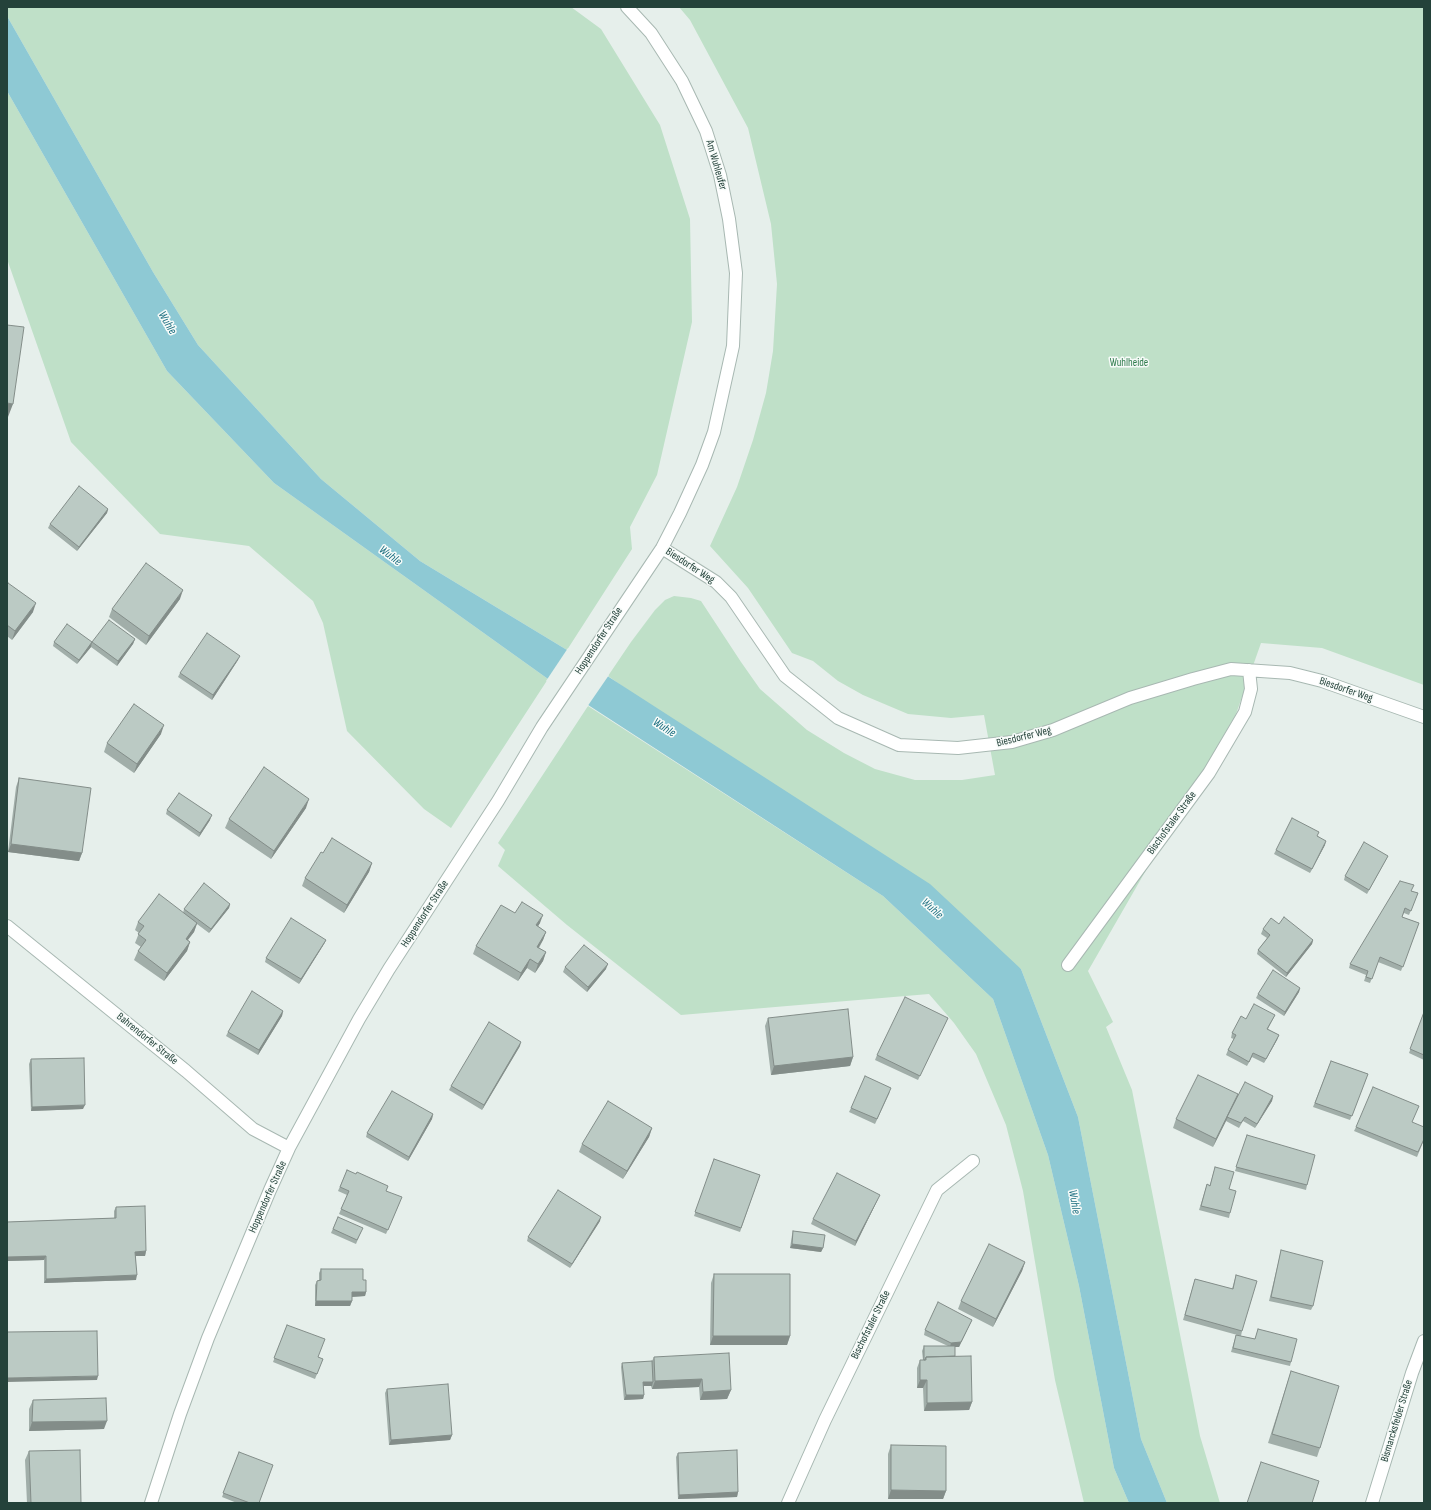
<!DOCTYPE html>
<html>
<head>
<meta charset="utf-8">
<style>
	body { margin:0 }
	#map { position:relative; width:1431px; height:1510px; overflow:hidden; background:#e6efeb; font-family:"Sofia Sans Condensed",sans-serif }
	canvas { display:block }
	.frame { position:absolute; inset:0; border:8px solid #24423a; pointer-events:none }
</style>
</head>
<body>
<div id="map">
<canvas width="1431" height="1510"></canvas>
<div class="frame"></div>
</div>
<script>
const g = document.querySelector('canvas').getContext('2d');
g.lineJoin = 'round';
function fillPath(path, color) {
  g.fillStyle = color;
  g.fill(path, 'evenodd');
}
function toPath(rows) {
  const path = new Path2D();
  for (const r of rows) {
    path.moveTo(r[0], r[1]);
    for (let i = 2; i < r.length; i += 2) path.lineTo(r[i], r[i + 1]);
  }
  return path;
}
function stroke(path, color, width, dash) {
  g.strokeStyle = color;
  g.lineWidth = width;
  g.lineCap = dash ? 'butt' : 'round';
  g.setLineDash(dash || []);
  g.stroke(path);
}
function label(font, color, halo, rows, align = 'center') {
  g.font = font + ' "Sofia Sans Condensed",sans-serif';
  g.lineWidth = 3;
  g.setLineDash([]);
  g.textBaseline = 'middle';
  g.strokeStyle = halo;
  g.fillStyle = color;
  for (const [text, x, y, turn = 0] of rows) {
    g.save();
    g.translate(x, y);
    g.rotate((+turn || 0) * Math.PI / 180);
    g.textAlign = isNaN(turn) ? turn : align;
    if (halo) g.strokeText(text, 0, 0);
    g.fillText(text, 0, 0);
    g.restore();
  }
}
const green = toPath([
	[7,7,571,7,601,29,660,125,690,219,692,322,657,475,630,527,632,549,567,650,420,561,321,479,198,345,153,272,7,16],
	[679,7,1424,7,1424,685,1322,648,1261,643,1236,714,1088,971,1113,1022,1106,1027,1132,1090,1200,1436,1220,1503,1167,1503,1141,1439,1078,1117,1021,969,608,676,631,642,655,610,665,600,674,596,691,598,701,601,741,662,760,689,807,730,844,753,875,769,915,780,962,780,995,775,984,715,951,718,908,714,863,695,838,681,813,661,792,653,748,588,710,546,737,487,753,440,766,393,773,351,777,284,771,224,748,128,690,20],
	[7,91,167,371,274,483,548,679,451,828,424,809,347,731,323,623,313,601,249,546,160,534,71,442,7,259],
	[588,706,883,896,993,999,1048,1155,1079,1286,1114,1468,1129,1503,1084,1503,1055,1380,1023,1191,1006,1125,976,1054,954,1023,929,994,681,1015,567,925,498,866,505,850,498,843]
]);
const water = toPath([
	[7,16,153,272,198,345,321,479,420,561,567,650,930,884,1021,969,1078,1117,1141,1439,1167,1503,1129,1503,1114,1468,1079,1286,1048,1155,993,999,883,896,548,679,274,483,167,371,7,91]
]);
const pier = toPath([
	[568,648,609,675,587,707,546,681]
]);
const minor = toPath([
	[662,548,716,582,731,597,785,676,838,718,899,745,958,748,1012,742,1053,730,1130,698,1193,679,1231,669,1290,673,1322,681,1424,717],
	[7,926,186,1071,253,1129,289,1148],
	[1068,965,1209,773,1245,712,1251,689,1249,670],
	[151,1503,180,1414,208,1338,270,1190,289,1148,359,1019,389,969,498,801,542,727,662,548,680,513,702,465,714,432,733,346,736,273,729,219,720,175,706,131,682,81,651,33,627,7],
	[788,1503,825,1420,937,1190,973,1161],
	[1372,1503,1412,1373,1424,1341]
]);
const wall = toPath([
	[108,509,107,513,77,551,48,528,50,524],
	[7,584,33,612,12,640,7,636],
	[180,599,146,645,109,617,112,609],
	[135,639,133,644,117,666,91,647,77,664,53,646,54,642,92,642],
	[238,660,212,700,178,677,180,673],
	[161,734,134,773,104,752,107,743],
	[19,778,82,853,79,861,8,852,16,787],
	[306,808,271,859,225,828,229,819],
	[167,810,210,820,199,837,166,814],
	[1318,836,1325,845,1310,873,1274,854,1276,850],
	[323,853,372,863,369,872,344,913,302,886,305,878],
	[1388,856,1386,860,1367,894,1344,880,1345,876],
	[1411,891,1418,893,1409,915,1404,913,1402,917,1419,923,1401,971,1378,962,1370,983,1364,981,1366,975,1349,968,1350,964],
	[230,904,229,908,209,933,197,924,194,932,188,940,190,942,187,951,164,981,134,960,138,951,141,947,135,943,139,933,135,930,138,922,183,913,184,909],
	[515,913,540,923,538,926,546,932,543,940,539,948,546,952,543,961,535,973,527,968,518,981,473,954,476,946],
	[1263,929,1313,940,1312,944,1286,977,1257,954,1258,950,1267,938,1261,934],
	[326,940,324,944,299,984,265,962,266,958],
	[565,967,606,969,587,992,563,972],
	[1300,988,1299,992,1284,1016,1256,998,1258,994],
	[283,1011,282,1016,258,1055,226,1036,228,1032],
	[1424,1012,1424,1060,1409,1053],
	[1275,1015,1268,1029,1279,1035,1277,1040,1264,1063,1252,1057,1247,1066,1226,1055,1228,1050,1234,1039,1231,1038,1232,1033,1246,1019],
	[768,1018,853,1057,850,1066,771,1075,765,1026],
	[948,1018,918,1080,875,1060,877,1055],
	[520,1046,482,1110,449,1090,451,1086],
	[31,1059,83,1109,31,1111,29,1064],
	[1331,1061,1368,1074,1350,1120,1313,1107],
	[890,1092,875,1124,849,1112,851,1108],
	[1238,1094,1236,1100,1273,1096,1272,1101,1255,1128,1243,1121,1239,1128,1226,1121,1213,1147,1173,1128,1176,1119],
	[433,1114,432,1119,408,1161,366,1137,367,1133],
	[1412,1122,1424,1140,1417,1157,1354,1131,1356,1127],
	[652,1128,649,1137,623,1179,579,1152,582,1144],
	[1247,1135,1307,1185,1306,1190,1235,1171],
	[714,1159,760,1175,740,1232,694,1216],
	[1215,1167,1230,1213,1229,1218,1199,1210,1207,1184,1210,1185],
	[347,1170,386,1191,400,1202,386,1234,339,1214,347,1195,338,1191],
	[878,1199,855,1246,811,1224,813,1219],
	[116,1207,146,1251,145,1256,136,1256,136,1280,44,1283,44,1260,7,1261,7,1222,114,1218,114,1211],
	[338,1217,361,1232,356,1244,331,1233],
	[600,1221,570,1268,527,1241,528,1237],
	[793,1231,823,1248,821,1252,790,1248,792,1235],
	[1281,1250,1313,1306,1311,1310,1269,1301,1280,1255],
	[1025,1262,1022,1271,993,1327,958,1309,961,1301],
	[321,1269,366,1292,365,1296,352,1297,352,1301,350,1306,315,1306,315,1285,317,1281,319,1280,319,1273],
	[714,1274,790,1336,787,1345,710,1345,711,1283],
	[1236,1275,1242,1331,1241,1336,1183,1320,1195,1279,1232,1289],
	[970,1324,959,1347,955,1347,955,1356,972,1402,969,1410,924,1411,923,1388,917,1388,917,1368,920,1360,923,1360,922,1351,924,1346,948,1346,924,1335,925,1330],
	[287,1325,318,1357,323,1359,315,1379,273,1362],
	[1258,1329,1291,1362,1290,1366,1231,1352,1236,1335,1255,1339],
	[654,1357,731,1390,727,1399,700,1400,699,1387,652,1389,651,1386,644,1386,644,1395,643,1399,624,1400,621,1367,622,1363,652,1361],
	[1291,1371,1320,1448,1317,1457,1268,1443],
	[387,1389,452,1435,450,1440,389,1445,385,1393],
	[33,1400,104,1429,29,1431,29,1409],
	[891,1445,946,1491,943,1499,888,1499,888,1454],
	[29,1451,81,1503,27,1503,25,1460],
	[239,1452,259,1503,237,1503,222,1497],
	[678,1453,738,1492,737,1497,678,1499,676,1457]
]);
const shadedWall = toPath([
	[7,403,13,404,8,417,7,417],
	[108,509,107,513,77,551,79,547],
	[183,590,180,599,146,645,149,636],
	[36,603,33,612,12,640,15,631],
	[135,639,133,644,117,666,118,661],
	[92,642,91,647,77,664,79,660],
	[240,656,238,660,212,700,213,695],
	[164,725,161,734,134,773,137,764],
	[309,799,306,808,271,859,274,851],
	[212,815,210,820,199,837,200,833],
	[1326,841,1325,845,1310,873],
	[11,844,82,853,79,861,8,852],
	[372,863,369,872,344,913,347,905],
	[230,904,229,908,209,933,211,929],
	[543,915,540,923,533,934,536,925],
	[197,923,194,932,182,947,186,939],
	[546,932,543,940,534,955,537,947],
	[326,940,324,944,299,984,301,979],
	[1313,940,1312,944,1286,977,1287,973],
	[190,942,187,951,164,981,167,973],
	[546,952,543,961,535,973,538,964],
	[530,959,527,968,518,981,521,973],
	[608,964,606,969,587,992,588,987],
	[1300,988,1299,992,1284,1016,1285,1012],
	[283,1011,282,1016,258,1055,259,1050],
	[1279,1035,1277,1040,1264,1063,1266,1059],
	[521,1042,520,1046,482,1110,484,1105],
	[853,1057,850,1066,771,1075,774,1066],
	[1238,1094,1235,1103,1213,1147,1216,1139],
	[1273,1096,1272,1101,1255,1128,1257,1124],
	[85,1105,83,1109,31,1111,32,1107],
	[433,1114,432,1119,408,1161,409,1157],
	[652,1128,649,1137,623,1179,627,1171],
	[880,1195,878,1199,855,1246,856,1241],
	[601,1217,600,1221,570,1268,572,1264],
	[792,1244,823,1248,821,1252,790,1248],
	[146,1251,145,1256,134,1256,135,1252],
	[46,1256,44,1260,7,1261,7,1257],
	[1025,1262,1022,1271,993,1327,996,1319],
	[137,1275,136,1280,44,1283,46,1279],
	[352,1292,366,1292,365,1296,350,1297],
	[316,1301,352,1301,350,1306,315,1306],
	[972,1320,959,1347,950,1347,951,1343],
	[713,1336,790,1336,787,1345,710,1345],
	[98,1376,97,1380,7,1382,7,1378],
	[702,1379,699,1387,652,1389,655,1381],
	[920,1380,927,1380,923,1388,917,1388],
	[643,1382,653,1382,652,1386,642,1386],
	[731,1390,727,1399,700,1400,703,1392],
	[626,1395,644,1395,643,1399,624,1400],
	[972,1402,969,1410,924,1411,927,1403],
	[107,1421,104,1429,29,1431,32,1422],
	[452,1435,450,1440,389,1445,391,1440],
	[891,1490,946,1491,943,1499,888,1499],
	[738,1492,737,1497,678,1499,679,1495]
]);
const building = toPath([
	[7,325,24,327,13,404,7,403,7,325],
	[79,486,108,509,79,547,50,524,79,486],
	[146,563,183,590,149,636,112,609,146,563],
	[8,583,36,603,15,631,7,625,7,584,8,583],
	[109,620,135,639,118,661,92,642,109,620],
	[67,624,92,642,79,660,54,642,67,624],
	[207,633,240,656,213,695,180,673,207,633],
	[134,704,164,725,137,764,107,743,134,704],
	[264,767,309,799,274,851,229,819,264,767],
	[19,778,91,788,82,853,11,844,19,778],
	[179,793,212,815,200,833,167,810,179,793],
	[1292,818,1319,832,1317,836,1326,841,1312,869,1276,850,1292,818],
	[332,838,372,863,347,905,305,878,321,852,323,853,332,838],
	[1364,842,1388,856,1369,890,1345,876,1364,842],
	[1400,881,1414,885,1411,891,1418,893,1411,911,1405,908,1402,917,1419,923,1403,967,1380,957,1372,979,1366,977,1368,971,1350,964,1400,881],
	[204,883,230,904,211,929,184,909,204,883],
	[159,894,197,923,186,939,190,942,167,973,138,951,146,940,138,934,144,926,138,922,159,894],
	[522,902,543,915,536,925,546,932,537,947,546,952,538,964,530,959,521,973,476,946,501,905,515,913,522,902],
	[1284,917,1313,940,1287,973,1258,950,1270,935,1263,929,1271,918,1279,924,1284,917],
	[291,918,326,940,301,979,266,958,291,918],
	[584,945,608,964,588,987,565,967,584,945],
	[1273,970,1300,988,1285,1012,1258,994,1273,970],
	[252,991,283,1011,259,1050,228,1032,252,991],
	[905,997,948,1018,920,1076,877,1055,905,997],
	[1254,1004,1275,1015,1267,1029,1279,1035,1266,1059,1253,1053,1249,1062,1228,1050,1236,1035,1232,1033,1241,1016,1246,1019,1254,1004],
	[848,1009,853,1057,774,1066,768,1018,848,1009],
	[1424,1012,1424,1055,1410,1049,1424,1012],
	[489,1022,521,1042,484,1105,451,1086,489,1022],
	[84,1058,85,1105,32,1107,31,1059,84,1058],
	[1331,1061,1368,1074,1352,1116,1315,1103,1331,1061],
	[1198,1075,1238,1094,1216,1139,1176,1119,1198,1075],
	[865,1076,891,1088,877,1119,851,1108,865,1076],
	[1245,1082,1273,1096,1257,1124,1245,1117,1241,1123,1227,1117,1245,1082],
	[1373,1087,1419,1106,1412,1122,1424,1127,1424,1139,1418,1152,1356,1127,1373,1087],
	[392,1091,433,1114,409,1157,367,1133,392,1091],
	[608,1101,652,1128,627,1171,582,1144,608,1101],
	[1247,1135,1315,1155,1307,1185,1236,1167,1247,1135],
	[714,1159,760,1175,741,1228,695,1212,714,1159],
	[1215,1167,1234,1172,1229,1189,1236,1191,1230,1213,1201,1206,1207,1184,1210,1186,1215,1167],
	[347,1170,356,1174,357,1172,388,1186,386,1191,402,1197,388,1230,341,1209,349,1191,340,1187,347,1170],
	[837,1173,880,1195,856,1241,813,1219,837,1173],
	[558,1190,601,1217,572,1264,528,1237,558,1190],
	[145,1206,146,1251,135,1252,137,1275,46,1279,46,1256,7,1257,7,1222,116,1218,116,1207,145,1206],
	[338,1217,363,1228,357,1240,333,1229,338,1217],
	[793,1231,825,1235,823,1248,792,1244,793,1231],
	[989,1244,1025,1262,996,1319,961,1301,989,1244],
	[1281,1250,1323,1261,1313,1306,1271,1297,1281,1250],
	[321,1269,363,1269,363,1280,366,1280,366,1292,352,1292,352,1301,316,1301,317,1281,321,1280,321,1269],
	[714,1274,790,1274,790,1336,713,1336,714,1274],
	[1236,1275,1257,1281,1242,1331,1185,1315,1195,1279,1233,1289,1236,1275],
	[938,1302,972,1320,961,1342,951,1343,925,1330,938,1302],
	[287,1325,325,1339,318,1357,323,1359,317,1374,274,1358,287,1325],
	[1258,1329,1297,1339,1291,1362,1233,1348,1236,1335,1255,1339,1258,1329],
	[97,1331,98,1376,7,1378,7,1332,97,1331],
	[924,1346,955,1346,955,1356,926,1357,925,1360,924,1360,924,1346],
	[729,1353,731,1390,703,1392,702,1379,655,1381,654,1357,729,1353],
	[971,1356,972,1402,927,1403,927,1380,920,1380,920,1360,926,1360,926,1357,971,1356],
	[652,1361,653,1382,643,1382,644,1395,626,1395,622,1363,652,1361],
	[1291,1371,1339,1386,1320,1448,1272,1434,1291,1371],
	[448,1384,452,1435,391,1440,387,1389,448,1384],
	[106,1398,107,1421,32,1422,33,1400,106,1398],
	[891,1445,946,1446,946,1491,891,1490,891,1445],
	[80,1450,81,1503,31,1503,29,1451,80,1450],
	[737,1450,738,1492,679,1495,678,1453,737,1450],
	[239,1452,273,1465,259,1503,250,1503,223,1493,239,1452],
	[1261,1462,1319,1481,1312,1503,1247,1503,1261,1462]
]);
const streetNames = [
	["Am Wuhleufer",716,165,74],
	["Biesdorfer Weg",690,566,33],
	["Hoppendorfer Straße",599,641,-57],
	["Biesdorfer Weg",1346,690,19],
	["Biesdorfer Weg",1024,737,-14],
	["Bischofstaler Straße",1172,823,-54],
	["Hoppendorfer Straße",425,914,-57],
	["Bahrendorfer Straße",147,1039,39],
	["Hoppendorfer Straße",268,1197,-66],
	["Bischofstaler Straße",871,1325,-64],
	["Bismarcksfelder Straße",1397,1421,-73]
];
const parkNames = [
	["Wuhlheide",1129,363]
];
const waterNames = [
	["Wuhle",167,323,60],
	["Wuhle",390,556,37],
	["Wuhle",664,728,33],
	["Wuhle",932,909,42],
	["Wuhle",1074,1202,80]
];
fillPath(green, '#bfe0c8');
fillPath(water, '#8ec9d4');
fillPath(pier, '#e6efeb');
stroke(minor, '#a8b8b2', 14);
stroke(minor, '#fff', 12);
fillPath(wall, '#a1aea9');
fillPath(shadedWall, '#838d89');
fillPath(building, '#bbcac4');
stroke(building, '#838d89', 1);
label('11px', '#24423a', '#f7fbf9', streetNames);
label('11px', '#2d7a4b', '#f7fbf9', parkNames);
label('italic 12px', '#1c6f80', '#f7fbf9', waterNames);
</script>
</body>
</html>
